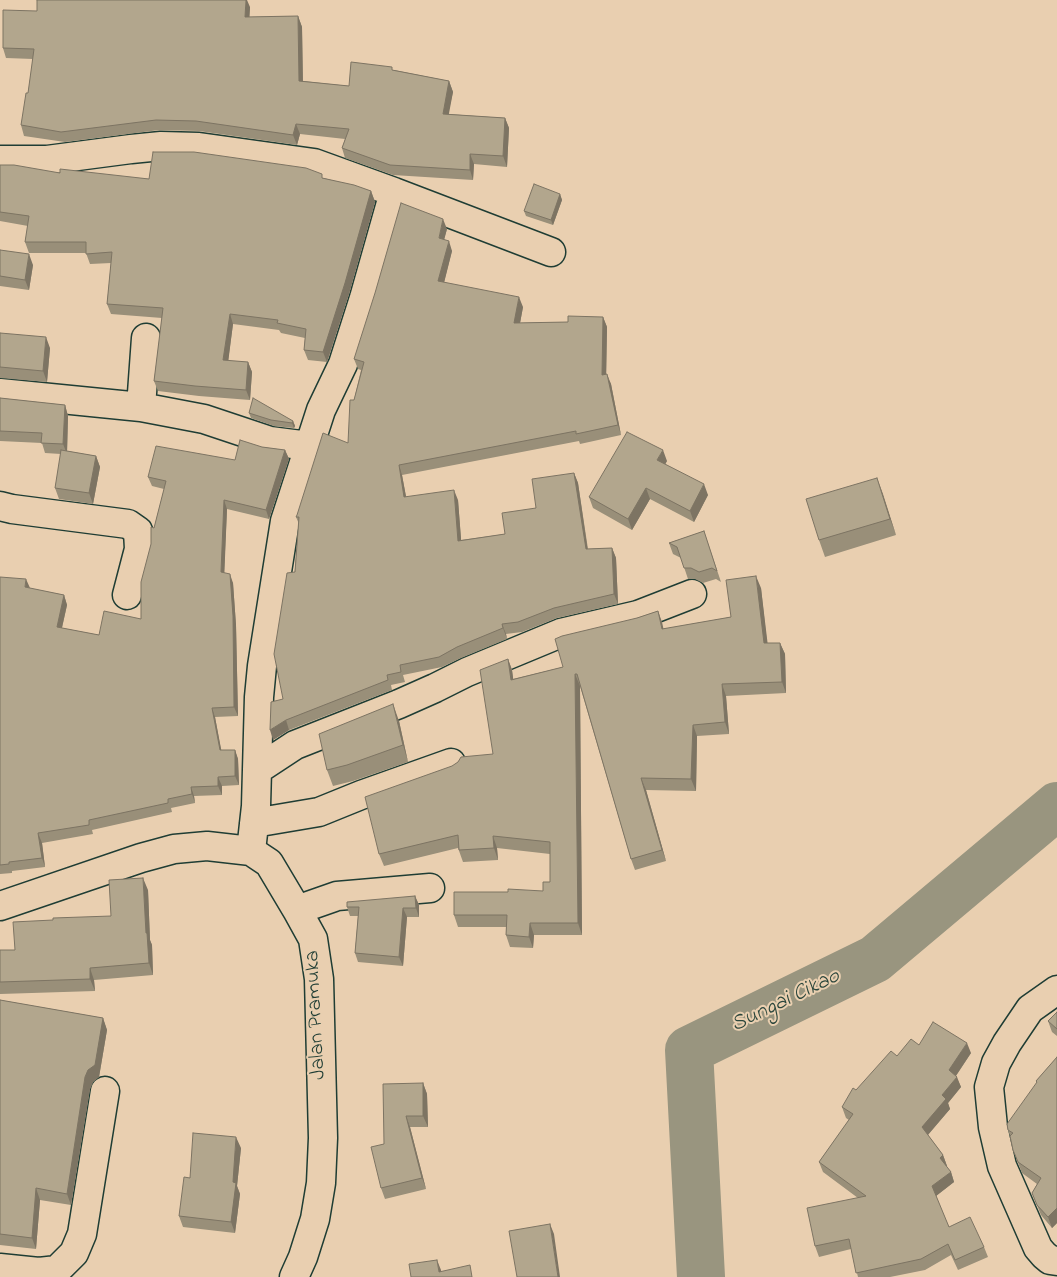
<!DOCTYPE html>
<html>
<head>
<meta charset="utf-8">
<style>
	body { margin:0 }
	canvas { display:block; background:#e9cfb0 }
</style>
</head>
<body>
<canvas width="1057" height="1277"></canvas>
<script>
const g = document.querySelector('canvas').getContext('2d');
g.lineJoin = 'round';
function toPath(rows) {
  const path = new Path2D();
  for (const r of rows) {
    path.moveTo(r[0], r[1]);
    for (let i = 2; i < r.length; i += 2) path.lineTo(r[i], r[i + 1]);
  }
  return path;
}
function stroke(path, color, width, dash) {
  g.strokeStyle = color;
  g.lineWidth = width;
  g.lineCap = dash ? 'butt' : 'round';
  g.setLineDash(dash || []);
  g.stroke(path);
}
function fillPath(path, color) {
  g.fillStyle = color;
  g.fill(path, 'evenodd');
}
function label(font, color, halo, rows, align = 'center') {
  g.font = font + ' "Indie Flower",sans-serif';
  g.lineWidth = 4;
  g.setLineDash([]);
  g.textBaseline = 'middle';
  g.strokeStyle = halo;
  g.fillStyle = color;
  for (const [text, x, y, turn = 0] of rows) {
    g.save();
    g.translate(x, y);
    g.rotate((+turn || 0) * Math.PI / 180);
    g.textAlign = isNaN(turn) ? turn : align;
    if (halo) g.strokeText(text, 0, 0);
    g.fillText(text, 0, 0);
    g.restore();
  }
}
const river = toPath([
	[701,1277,689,1050,875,959,1057,806]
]);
const minor = toPath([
	[0,160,47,160,131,149,161,146,199,147,314,163,394,192,364,298,343,364,321,410,285,521,262,666,259,697,256,806,251,851],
	[394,192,551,252],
	[0,393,141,407,204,419,270,441,309,446],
	[141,407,146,338],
	[0,506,12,509,128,524,138,531,139,549,127,595],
	[257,770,295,745,399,704,435,688,467,672,561,633,638,615,692,594],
	[254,823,319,812,361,795,451,763],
	[0,906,141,858,174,849,207,846,251,851,269,863,297,910,313,939,319,979,323,1138,321,1183,315,1219,303,1257,294,1277],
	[297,910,337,896,430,888],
	[1057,990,1030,1009,1007,1043,996,1063,989,1087,993,1127,1002,1166,1038,1248,1044,1255,1050,1260,1057,1261],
	[0,1268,39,1272,57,1270,74,1253,82,1234,105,1091]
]);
const wall = toPath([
	[250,7,249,17,298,16,302,27,303,81,349,86,394,70,449,81,453,92,448,114,505,118,509,128,507,167,474,164,473,180,393,175,345,158,342,148,345,139,300,134,297,145,199,131,159,130,65,142,24,136,21,125,28,93,33,59,6,58,3,48,37,11],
	[0,165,60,173,149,179,324,178,371,191,375,202,349,294,327,362,308,360,304,350,305,338,281,333,279,330,233,324,228,361,248,362,252,372,250,400,199,396,158,391,154,381,162,318,111,314,107,304,111,263,90,264,86,253,29,253,25,242,28,226,0,221],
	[560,194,562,200,553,225,526,216,524,211],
	[447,229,444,239,452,251,444,282,523,307,520,323,568,322,603,317,607,327,606,375,611,384,621,435,580,444,579,441,402,475,406,497,458,500,461,540,505,534,536,508,574,473,578,483,588,549,612,548,616,558,618,604,557,618,522,632,506,634,507,639,461,658,442,667,403,675,405,682,391,685,392,690,289,730,273,740,283,699,299,524,296,517,348,443,354,400,361,370,358,369,354,359],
	[0,250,33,265,29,290,0,286],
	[0,333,50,348,47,382,0,378],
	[0,398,65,405,68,416,67,451,96,456,100,467,93,504,59,499,55,488,61,454,45,453,42,443,0,441],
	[249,413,293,421,295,426,294,428,274,426,251,418],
	[262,447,285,450,289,459,269,519,227,509,224,573,233,583,236,625,238,716,215,717,221,750,235,750,238,759,239,785,222,786,222,795,194,796,195,803,171,808,172,812,92,830,93,834,42,843,45,867,12,871,12,873,0,874,0,577,29,588,64,595,67,605,62,628,99,635,141,619,154,528,164,489,152,486,148,477,235,460],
	[667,461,665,464,708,495,694,522,650,499,632,530,593,508,589,497],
	[877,478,896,535,825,557,819,540],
	[704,531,721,582,716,579,703,583,695,579,688,579,681,558,673,554,669,543],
	[761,588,767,643,780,643,785,654,786,693,726,696,729,734,697,736,696,791,646,790,666,861,635,870,631,859,580,686,582,935,534,935,533,948,510,947,506,935,506,927,458,927,454,915,508,892,543,891,550,882,550,854,497,848,498,860,463,862,458,848,384,866,379,854,493,754,508,659,512,670,513,679,563,667,637,618,658,611,663,629,731,617],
	[399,721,408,762,353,781,333,786,327,770],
	[148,890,150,940,152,945,153,975,94,980,95,991,0,994,0,950,15,950,111,916],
	[415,896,419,905,419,917,407,917,403,966,358,962,355,953,358,916,350,916,347,907],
	[0,1000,103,1018,107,1030,99,1077,93,1082,90,1089,71,1205,40,1200,36,1249,0,1245],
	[1057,1012,1057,1036,1052,1032,1048,1021],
	[919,1045,971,1053,956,1076,961,1087,948,1103,950,1109,928,1135,943,1155,947,1166,946,1166,951,1172,954,1182,936,1196,949,1227,984,1247,988,1257,958,1270,951,1255,925,1270,890,1277,858,1277,851,1249,819,1257,815,1246,858,1198,823,1172,819,1162,849,1120,846,1118,842,1107,856,1090,897,1056],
	[1057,1057,1057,1223,1052,1228,1041,1215,1032,1193,1037,1184,1022,1173,1013,1150,1010,1136,1008,1130,1037,1083,1036,1081],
	[423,1083,427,1094,428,1127,410,1127,426,1189,385,1199,381,1188,384,1144],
	[241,1148,237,1186,240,1194,235,1233,183,1227,179,1216,190,1178]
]);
const shadedWall = toPath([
	[246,0,247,0,250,7,249,27,245,17],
	[298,16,302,27,303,91,299,81],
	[449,81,453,92,447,124,443,114],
	[505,118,509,128,507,167,503,156],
	[296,124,300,134,297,145,293,135],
	[470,154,474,164,473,180,470,170],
	[371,191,375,202,349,294,327,362,323,352],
	[560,194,562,200,553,225,551,220],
	[443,219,447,229,442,248,439,238],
	[449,241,452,251,442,291,438,281],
	[29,254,33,265,29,290,25,280],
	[519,297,523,307,518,334,514,323],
	[230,314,233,324,227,371,223,360],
	[603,317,607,327,606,386,602,375],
	[46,337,50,348,47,382,43,371],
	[248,362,252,372,250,400,246,390],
	[607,374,611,384,621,435,618,425],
	[65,405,68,416,67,454,63,444],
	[293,421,295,426,294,428,292,423],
	[285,450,289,459,269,519,266,510],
	[663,450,667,461,661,472,657,460],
	[96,456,100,467,93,504,89,493],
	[399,465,402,475,408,507,404,497],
	[574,473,578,483,589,559,586,549],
	[877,478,883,494,896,535,890,519],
	[704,484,708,495,694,522,690,511],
	[646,488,650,499,632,530,628,519],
	[454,490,458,500,462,551,458,541],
	[224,500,227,509,224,582,221,572],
	[612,548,616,558,618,604,614,594],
	[230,574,233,583,236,625,238,716,234,707],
	[756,576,761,588,769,655,764,643],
	[26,579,30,588,25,587],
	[64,595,67,605,60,636,57,627],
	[658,611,662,622,666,641,662,629],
	[502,624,506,634,507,639,503,628],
	[780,643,785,654,786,693,782,682],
	[508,659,512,670,515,692,511,680],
	[575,674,580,686,582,935,578,923],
	[722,684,726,696,729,734,725,722],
	[393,704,399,721,408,762,403,745],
	[212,708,215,717,223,759,220,750],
	[286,720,289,730,273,740,270,730],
	[693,725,697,736,696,791,691,779],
	[235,750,238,759,239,785,235,776],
	[218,777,222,786,222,795,218,786],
	[641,778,646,790,666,861,662,850],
	[191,787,194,796,195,803,192,794],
	[38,833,42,843,45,867,42,858],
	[493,836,497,848,498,860,494,848],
	[143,878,148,890,150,940,152,945,153,975,149,963,146,933],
	[415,896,419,905,419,917,416,908],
	[403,908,407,917,403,966,399,957],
	[530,923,534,935,533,948,529,937],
	[90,968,94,980,95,991,90,979],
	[103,1018,107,1030,99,1077,93,1082,90,1089,71,1205,67,1194,85,1077],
	[967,1043,971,1053,953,1080,949,1070],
	[957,1077,961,1087,948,1103,950,1109,926,1137,922,1127,942,1095],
	[423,1083,427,1094,428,1127,423,1116],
	[406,1116,410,1127,426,1189,422,1178],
	[236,1137,241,1148,237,1186,240,1194,235,1233,231,1222,233,1182],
	[943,1155,947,1166,944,1168,940,1158],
	[951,1172,954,1182,936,1196,932,1186],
	[36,1188,40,1200,36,1249,32,1238],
	[1057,1208,1057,1223,1052,1228,1048,1217],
	[550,1224,554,1234,560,1277,558,1277],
	[437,1260,441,1270,442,1277,439,1272]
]);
const building = toPath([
	[37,0,246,0,245,17,298,16,299,81,349,86,351,62,392,67,392,70,449,81,443,114,505,118,503,156,470,154,470,170,390,165,342,148,349,129,296,124,293,135,196,121,156,120,61,132,21,125,26,93,28,93,34,49,3,48,3,10,37,11,37,0],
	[153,152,194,152,306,168,322,174,322,178,354,185,371,191,345,283,323,352,304,350,306,329,277,323,278,320,230,314,223,360,248,362,246,390,195,386,154,381,163,308,107,304,112,252,86,254,86,242,25,242,29,216,0,212,0,165,14,165,60,173,60,169,149,179,153,152],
	[534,184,560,194,551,220,524,211,534,184],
	[401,203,443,219,439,238,449,241,438,281,519,297,514,323,568,322,568,316,603,317,602,375,607,374,618,425,576,434,576,431,399,465,404,497,454,490,458,541,505,534,502,513,536,508,532,479,574,473,586,549,612,548,614,594,554,608,518,622,502,624,503,628,457,647,439,657,400,665,401,672,387,675,388,680,286,720,270,730,271,702,283,699,274,654,287,573,295,572,299,517,296,517,297,515,323,433,348,443,350,400,354,400,364,362,354,359,375,293,401,203],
	[0,250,29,254,25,280,0,276,0,250],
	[0,333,46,337,43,371,0,367,0,333],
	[0,398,65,405,63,444,41,443,42,433,0,431,0,398],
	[253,398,293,421,292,423,271,420,249,413,253,398],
	[627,432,663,450,657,460,704,484,690,511,646,488,628,519,589,497,627,432],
	[240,440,262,447,285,450,266,510,224,500,221,572,230,574,233,616,234,707,212,708,220,750,235,750,235,776,218,777,218,786,191,787,192,794,168,799,168,803,89,820,89,825,38,833,42,858,9,862,9,864,0,865,0,577,26,579,25,587,64,595,57,627,99,635,104,611,141,619,141,582,151,544,151,527,154,528,166,481,148,477,156,446,235,460,240,440],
	[61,450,96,456,89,493,55,488,61,450],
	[877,478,890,519,819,540,806,499,877,478],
	[704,531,717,571,712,568,699,572,691,568,684,568,677,547,669,543,704,531],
	[756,576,764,643,780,643,782,682,722,684,725,722,693,725,691,779,641,778,662,850,631,859,577,674,575,674,578,923,530,923,529,937,506,935,507,915,454,915,454,892,508,892,508,889,543,891,543,882,550,882,550,842,493,836,494,848,459,850,458,835,379,854,365,797,452,766,458,762,461,757,493,754,480,670,508,659,511,680,563,667,555,639,562,636,637,618,658,611,662,629,731,617,726,580,756,576],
	[393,704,403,745,347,765,327,770,319,734,393,704],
	[143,878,146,933,147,933,149,963,90,968,90,979,0,982,0,950,15,950,13,922,53,920,53,918,111,916,109,880,143,878],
	[415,896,416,908,403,908,399,957,355,953,359,907,347,907,347,902,415,896],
	[0,1000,103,1018,95,1065,88,1070,85,1077,67,1194,36,1188,32,1238,0,1234,0,1000],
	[1057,1012,1057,1029,1048,1021,1057,1012],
	[933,1022,967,1043,949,1070,957,1077,942,1095,946,1099,922,1127,943,1155,940,1158,951,1172,932,1186,949,1227,970,1217,984,1247,955,1260,948,1244,921,1259,856,1273,849,1239,815,1246,807,1208,866,1196,819,1162,853,1114,842,1107,853,1088,856,1090,891,1051,897,1056,911,1039,919,1045,933,1022],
	[1057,1057,1057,1208,1048,1217,1037,1205,1032,1193,1041,1178,1018,1162,1013,1150,1010,1136,1013,1133,1008,1130,1007,1124,1037,1082,1036,1081,1057,1057],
	[423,1083,423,1116,406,1116,422,1178,381,1188,371,1147,384,1144,383,1084,423,1083],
	[193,1133,236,1137,233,1182,236,1183,231,1222,179,1216,184,1177,190,1178,193,1133],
	[550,1224,558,1277,517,1277,509,1231,550,1224],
	[437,1260,439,1272,470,1265,472,1277,411,1277,409,1264,437,1260]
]);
const streetNames = [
	["Jalan Pramuka",317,1015,-93]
];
const waterNames = [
	["Sungai Cikao",786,1002,-26]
];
stroke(river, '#99957f', 48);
stroke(minor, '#1f3d34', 31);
stroke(minor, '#e9cfb0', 28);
fillPath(wall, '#998f79');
fillPath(shadedWall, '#7d7463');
fillPath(building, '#b2a68d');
stroke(building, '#7d7463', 1);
label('21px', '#1f3d34', '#e9cfb0', streetNames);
label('italic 22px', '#2b463c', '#e9cfb0', waterNames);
</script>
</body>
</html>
